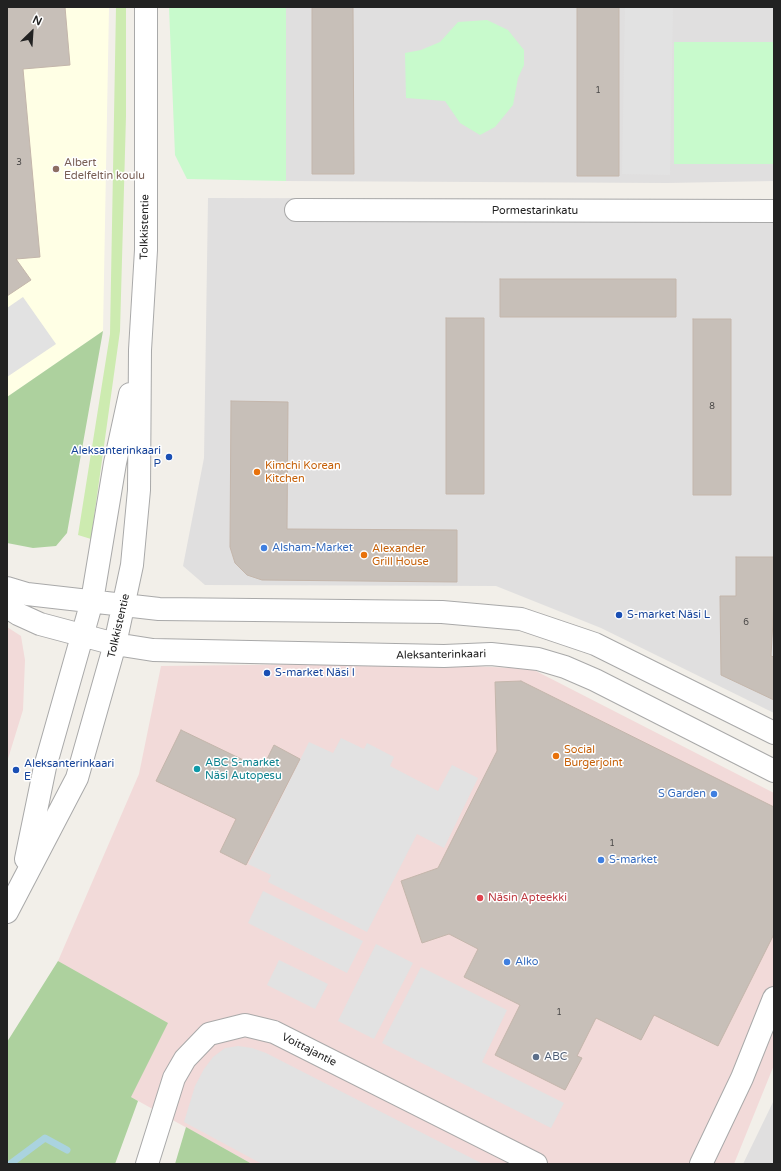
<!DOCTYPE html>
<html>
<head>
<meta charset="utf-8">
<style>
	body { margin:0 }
	#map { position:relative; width:781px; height:1171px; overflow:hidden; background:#f2efe9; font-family:"Varela Round",sans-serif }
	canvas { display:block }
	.frame { position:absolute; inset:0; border:8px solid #222; pointer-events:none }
	.north { position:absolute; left:12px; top:12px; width:40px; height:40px; -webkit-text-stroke:3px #fff; paint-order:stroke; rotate:25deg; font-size:11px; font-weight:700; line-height:16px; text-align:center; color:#222 }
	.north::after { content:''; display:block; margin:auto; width:14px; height:18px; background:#222; clip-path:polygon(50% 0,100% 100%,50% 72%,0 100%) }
</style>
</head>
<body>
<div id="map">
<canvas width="781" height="1171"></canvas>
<div class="frame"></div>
<div class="north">N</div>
</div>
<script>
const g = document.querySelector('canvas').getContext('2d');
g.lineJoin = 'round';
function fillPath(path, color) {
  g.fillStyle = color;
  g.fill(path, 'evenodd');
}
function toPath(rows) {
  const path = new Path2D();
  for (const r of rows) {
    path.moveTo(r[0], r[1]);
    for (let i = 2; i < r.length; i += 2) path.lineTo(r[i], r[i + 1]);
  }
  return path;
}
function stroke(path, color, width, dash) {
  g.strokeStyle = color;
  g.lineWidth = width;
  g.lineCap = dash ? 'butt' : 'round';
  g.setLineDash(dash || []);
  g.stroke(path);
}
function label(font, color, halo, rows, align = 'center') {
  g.font = font + ' "Varela Round",sans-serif';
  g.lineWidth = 3;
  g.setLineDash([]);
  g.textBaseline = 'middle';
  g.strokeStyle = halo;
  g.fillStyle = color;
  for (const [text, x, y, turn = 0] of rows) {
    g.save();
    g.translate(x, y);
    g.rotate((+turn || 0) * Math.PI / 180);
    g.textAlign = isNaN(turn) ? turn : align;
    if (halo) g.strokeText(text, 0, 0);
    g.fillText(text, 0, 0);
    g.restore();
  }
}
const residential = toPath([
	[286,7,774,7,774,181,667,183,286,181],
	[208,198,774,199,774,713,601,628,496,586,205,585,183,566,204,458],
	[774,1100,774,1164,743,1164]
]);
const commercial = toPath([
	[7,627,21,636,25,660,23,710,7,762],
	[411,663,532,669,774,793,774,1065,734,1164,252,1164,131,1097,58,961,139,774,161,666]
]);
const education = toPath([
	[7,7,109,7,103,331,7,397]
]);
const grass = toPath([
	[116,7,126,7,126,116,120,331,91,539,78,535,110,334]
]);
const forest = toPath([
	[103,331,67,533,56,546,33,548,7,543,7,397],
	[58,961,168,1023,131,1097,138,1101,115,1164,7,1164,7,1042],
	[186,1127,252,1164,175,1164]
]);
const park = toPath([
	[169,7,286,7,286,181,187,179,175,155],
	[487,20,508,30,524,50,524,65,518,78,513,105,495,127,480,135,460,123,445,101,406,98,405,53,421,50,440,42,458,22],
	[674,42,774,42,774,164,674,164]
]);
const parking = toPath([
	[625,7,673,7,670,175,622,174],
	[23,297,56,344,7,377,7,308],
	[341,738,364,749,367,743,394,757,390,766,438,791,452,765,478,778,444,848,417,834,367,932,268,882,271,875,248,864,309,742,333,753],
	[263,891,363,941,347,973,248,923],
	[376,944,413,963,374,1039,338,1021],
	[279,960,328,984,315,1009,267,985],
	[421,967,507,1010,482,1062,564,1103,551,1128,382,1043],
	[238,1046,252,1048,266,1053,483,1164,262,1164,184,1122,195,1086,204,1069,213,1057,225,1048]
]);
const stream = toPath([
	[10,1164,45,1138,67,1150]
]);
const building = toPath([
	[7,7,65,7,70,65,23,69,40,257,16,259,31,280,7,296,7,7],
	[312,7,353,7,354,174,312,174,312,7],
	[577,7,619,7,619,176,577,176,577,7],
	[500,279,676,279,676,317,500,317,500,279],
	[446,318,484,318,484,494,446,494,446,318],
	[693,319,731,319,731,495,693,495,693,319],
	[231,401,288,402,287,529,457,530,457,582,262,580,247,575,235,563,230,547,231,401],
	[736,557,774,557,774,603,771,656,774,657,774,700,721,675,720,596,736,596,736,557],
	[521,681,774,807,774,934,718,1046,654,1015,641,1040,596,1018,577,1056,582,1058,565,1090,495,1055,520,1005,464,977,478,949,449,934,422,943,401,881,438,868,497,751,495,682,521,681],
	[181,730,262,769,274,745,300,759,246,865,220,852,236,819,156,781,181,730]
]);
const minor = toPath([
	[296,210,774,211],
	[7,588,27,594,159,609,442,612,521,619,595,644,774,733],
	[7,607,18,614,40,624,115,644,153,650,444,656,491,654,538,659,565,667,595,680,774,771],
	[26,859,45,767,92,601,115,463,130,394],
	[7,912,77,778,115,644,132,565,139,490,140,350,146,250,146,7],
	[147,1164,174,1078,185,1059,209,1034,245,1025,274,1032,536,1164],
	[701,1164,742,1078,774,998]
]);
const markers = [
	[56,169,4,"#8d6e63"],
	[169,457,4,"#1a4fb4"],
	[257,472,4,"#e8710a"],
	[264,548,4,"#3f7fe0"],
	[364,555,4,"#e8710a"],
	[619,615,4,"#1a4fb4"],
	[267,673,4,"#1a4fb4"],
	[556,756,4,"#e8710a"],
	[197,769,4,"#0f9aa8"],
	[16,770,4,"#1a4fb4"],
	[714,794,4,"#3f7fe0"],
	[601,860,4,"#3f7fe0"],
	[480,898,4,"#e0444e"],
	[507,962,4,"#3f7fe0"],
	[536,1057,4,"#5c6f8a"]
];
const numberNames = [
	["1",598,91],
	["3",19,163],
	["8",712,407],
	["6",746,623],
	["1",612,844],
	["1",559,1013]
];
const educationNames = [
	["Albert",64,163],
	["Edelfeltin koulu",64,176]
];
const streetNames = [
	["Pormestarinkatu",535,211],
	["Tolkkistentie",145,227,-89],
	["Tolkkistentie",119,626,-77],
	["Aleksanterinkaari",441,655,-1],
	["Voittajantie",309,1050,27]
];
const transitNames = [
	["Aleksanterinkaari",161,451,"right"],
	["P",161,464,"right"],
	["S-market Näsi L",627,615],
	["S-market Näsi I",275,673],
	["Aleksanterinkaari",24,764],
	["E",24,777]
];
const foodNames = [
	["Kimchi Korean",265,466],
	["Kitchen",265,479],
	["Alexander",372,549],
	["Grill House",372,562],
	["Social",564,750],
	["Burgerjoint",564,763]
];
const shopNames = [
	["Alsham-Market",272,548],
	["S Garden",706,794,"right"],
	["S-market",609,860],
	["Alko",515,962]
];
const cultureNames = [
	["ABC S-market",205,763],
	["Näsi Autopesu",205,776]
];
const healthNames = [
	["Näsin Apteekki",488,898]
];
const serviceNames = [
	["ABC",544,1057]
];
fillPath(residential, '#e0dfdf');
fillPath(commercial, '#f2dad9');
fillPath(education, '#ffffe5');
fillPath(grass, '#cdebb0');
fillPath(forest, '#add19e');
fillPath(park, '#c8facc');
fillPath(parking, '#e2e2e2');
stroke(stream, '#aad3df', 7);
fillPath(building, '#c7bfb8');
stroke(building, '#c4b6ab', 1);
stroke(minor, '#a9a9a9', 24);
stroke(minor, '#fff', 22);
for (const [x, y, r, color] of markers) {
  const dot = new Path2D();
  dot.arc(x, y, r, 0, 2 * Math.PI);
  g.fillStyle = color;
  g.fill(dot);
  stroke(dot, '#fff', 1.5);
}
label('9px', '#4b4948', null, numberNames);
label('11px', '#785e54', '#fff', educationNames, 'left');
label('11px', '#222', '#fff', streetNames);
label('11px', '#164399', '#fff', transitNames, 'left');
label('11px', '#c56008', '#fff', foodNames, 'left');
label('11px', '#366cbe', '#fff', shopNames, 'left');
label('11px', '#0d838f', '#fff', cultureNames, 'left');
label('11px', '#be3a42', '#fff', healthNames, 'left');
label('11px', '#4e5e75', '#fff', serviceNames, 'left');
</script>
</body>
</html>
